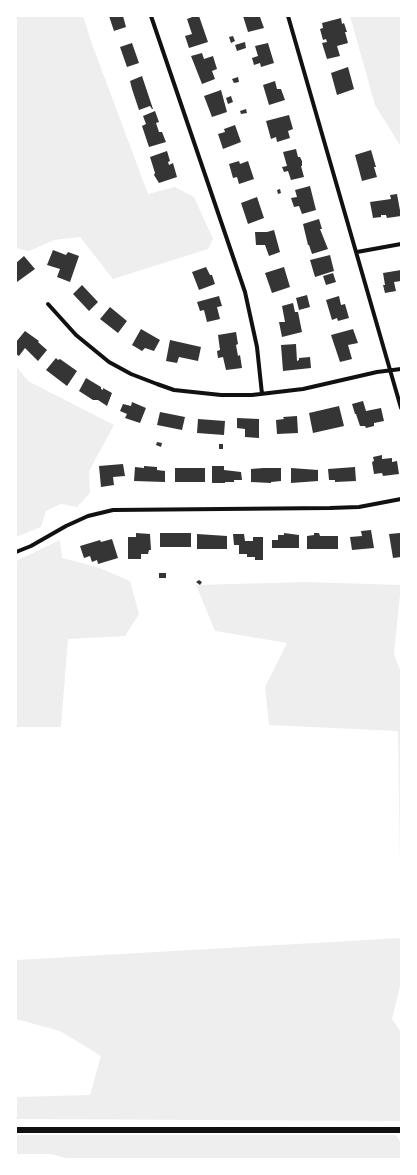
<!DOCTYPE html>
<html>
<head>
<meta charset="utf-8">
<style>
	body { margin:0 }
	#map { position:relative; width:417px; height:1175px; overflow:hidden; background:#fff; font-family:"Exo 2",sans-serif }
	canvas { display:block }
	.frame { position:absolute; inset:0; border:17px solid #fff; pointer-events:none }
</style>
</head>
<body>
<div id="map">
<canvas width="417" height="1175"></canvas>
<div class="frame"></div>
</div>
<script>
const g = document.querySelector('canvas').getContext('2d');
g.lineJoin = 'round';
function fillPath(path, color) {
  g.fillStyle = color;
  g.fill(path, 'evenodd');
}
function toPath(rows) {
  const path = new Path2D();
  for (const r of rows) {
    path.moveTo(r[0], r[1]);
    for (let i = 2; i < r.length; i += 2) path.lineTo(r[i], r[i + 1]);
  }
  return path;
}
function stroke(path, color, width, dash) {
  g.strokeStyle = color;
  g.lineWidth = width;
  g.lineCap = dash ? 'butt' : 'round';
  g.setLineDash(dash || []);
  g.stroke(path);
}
const green = toPath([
	[16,16,83,16,92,44,148,194,175,187,194,197,213,239,208,249,113,279,80,237,54,240,29,251,16,248],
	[350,16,401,16,401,147,375,105],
	[16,366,28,381,114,425,89,471,90,493,77,507,61,504,46,511,41,527,16,537],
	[60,540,62,558,97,567,130,581,139,614,125,636,68,639,61,727,16,727,16,561],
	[307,582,401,585,394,654,401,673,401,935,398,731,269,725,265,687,287,643,215,631,196,585],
	[401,938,401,982,392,1019,401,1032,401,1121,16,1119,16,1097,90,1095,101,1056,60,1031,16,1019,16,960],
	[16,1135,396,1135,401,1143,401,1159,70,1159,50,1154,16,1154]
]);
const building = toPath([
	[109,16,123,16,126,27,114,31],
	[195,16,199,16,208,42,189,48,185,36,192,34,187,19],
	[243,16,260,17,264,28,248,32],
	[341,18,342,24,344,23,347,32,345,32,348,43,337,46,340,56,327,59,322,43,327,42,326,39,323,40,320,29,323,28,322,23],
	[233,36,235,41,231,43,229,37],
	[245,42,246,48,237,51,235,45],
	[132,43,139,63,127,67,120,47],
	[268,43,274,63,261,67,260,63,254,65,252,58,258,56,255,46],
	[202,53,204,59,213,56,217,69,212,71,215,79,202,84,191,56],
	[348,67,354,89,337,95,331,73],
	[142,76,153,109,152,109,150,106,139,110,132,89,130,81],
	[238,77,239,82,234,83,232,79],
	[275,81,277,89,281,89,285,100,269,105,263,85],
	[221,90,227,112,212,117,204,96],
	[231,96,233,102,228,104,226,98],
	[246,109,247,113,241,114,240,111],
	[155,111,159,122,156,123,159,132,162,132,166,142,149,147,142,126,146,124,143,116],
	[289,115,293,129,288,131,290,138,277,142,276,137,271,139,266,121],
	[235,125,241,142,223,149,218,134,225,132,224,129],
	[296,149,298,157,300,157,302,161,302,166,301,166,304,177,291,180,288,171,284,172,282,167,287,166,283,152],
	[371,150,376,167,374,167,377,177,362,181,355,155],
	[167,151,170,161,168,162,169,165,173,163,177,177,159,183,154,175,155,173,150,157],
	[239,161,240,164,248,161,254,179,239,184,237,177,233,178,229,164],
	[310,186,316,210,302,214,299,206,294,207,291,198,297,197,295,190],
	[280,189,281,193,278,194,277,190],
	[397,194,401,216,387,218,386,215,381,215,381,217,373,218,370,202,391,199,390,195],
	[257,197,264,218,248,224,241,203],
	[319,219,322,229,320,229,328,249,312,254,309,245,308,245,303,224],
	[274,230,280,252,269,256,265,245,256,245,255,232,267,232],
	[53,250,66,255,68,252,79,256,70,282,57,277,60,269,47,265],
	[330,255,334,271,315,277,310,260],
	[24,256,35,269,17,282,16,263],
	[206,267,210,275,212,275,215,284,199,290,192,272],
	[284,267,290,287,272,293,265,273],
	[401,270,401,281,394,282,396,291,385,293,383,285,385,285,383,273],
	[333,273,336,282,326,285,323,276],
	[82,285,98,302,89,311,73,294],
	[307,295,310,307,299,310,296,298],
	[219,296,222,306,217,307,220,319,207,322,204,310,200,311,197,302],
	[339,296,341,305,345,304,349,318,338,321,337,318,332,320,326,300],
	[293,303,295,312,298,312,302,332,282,337,279,322,285,322,282,306],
	[110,307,127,321,118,333,100,319],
	[141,329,160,340,154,351,145,348,142,351,132,345],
	[353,329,358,343,348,345,352,359,340,362,331,335],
	[25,331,39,341,38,342,47,350,38,361,25,348,19,356,16,354,16,342],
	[236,332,238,344,236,345,238,356,240,355,242,368,226,370,223,357,218,358,217,351,220,350,218,335],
	[170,340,201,347,198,361,179,357,177,363,166,361],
	[296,344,297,361,299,360,299,358,310,357,311,368,283,371,281,345],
	[56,358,58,360,60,359,77,371,67,386,46,370],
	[86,378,101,387,101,389,103,390,103,388,112,393,107,406,98,400,93,400,79,391],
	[363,401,366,411,381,408,384,421,374,423,374,426,366,428,365,426,360,426,356,414,355,414,352,404],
	[132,402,146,408,140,423,125,418,127,414,120,411,123,404,131,406],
	[339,406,344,426,313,433,309,413],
	[160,412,185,417,182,430,157,425],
	[297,416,298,433,277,434,276,420,284,419,283,417],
	[237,418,259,419,259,438,245,437,245,429,237,428],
	[198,419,225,421,224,435,197,433],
	[157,442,162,443,161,447,156,445],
	[219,444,223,444,223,449,219,449],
	[382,455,382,459,392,458,392,462,397,461,399,474,383,476,382,473,374,474,372,462,374,461,373,457],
	[123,464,125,476,113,477,114,485,101,487,99,466],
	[144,466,157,467,157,470,165,471,165,482,134,481,135,467,144,468],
	[212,466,224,466,224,470,241,472,242,480,234,480,234,482,225,482,225,483,212,483],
	[355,467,356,481,335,482,335,480,329,480,328,469],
	[175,468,205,468,205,482,175,482],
	[263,468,281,468,281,481,271,482,271,483,251,482,251,469],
	[291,468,318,470,318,481,291,483],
	[371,530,374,548,352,550,350,537,362,536,361,531],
	[136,533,150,534,151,550,149,550,148,554,141,554,141,559,128,559,128,537,136,537],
	[160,533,191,533,191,547,160,547],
	[284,533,299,535,299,548,272,548,272,540,278,540,278,535,284,535],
	[314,533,319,533,320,536,338,536,338,549,307,549,307,536,314,535],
	[400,533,401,557,393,558,389,534],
	[197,534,227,536,227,549,197,549],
	[233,534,244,534,245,541,253,541,253,537,263,537,263,560,255,560,255,557,247,557,247,554,239,554,239,545,234,545],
	[112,539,118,558,98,564,97,560,92,562,90,556,84,558,80,546,100,540,101,542],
	[159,573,166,573,166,578,159,578],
	[199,580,202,582,200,585,196,582]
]);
const minor = toPath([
	[151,16,245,292,257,347,262,394],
	[288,16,401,408],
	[357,252,401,244],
	[48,304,76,335,109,362,131,374,157,384,174,390,221,395,252,395,303,389,377,372,401,369],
	[16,552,31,546,66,526,88,516,113,510,330,508,359,507,401,499]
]);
const tertiary = toPath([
	[16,1130,401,1130]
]);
fillPath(green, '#eee');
fillPath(building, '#353535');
stroke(minor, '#111', 4);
stroke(tertiary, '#111', 6);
</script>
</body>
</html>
